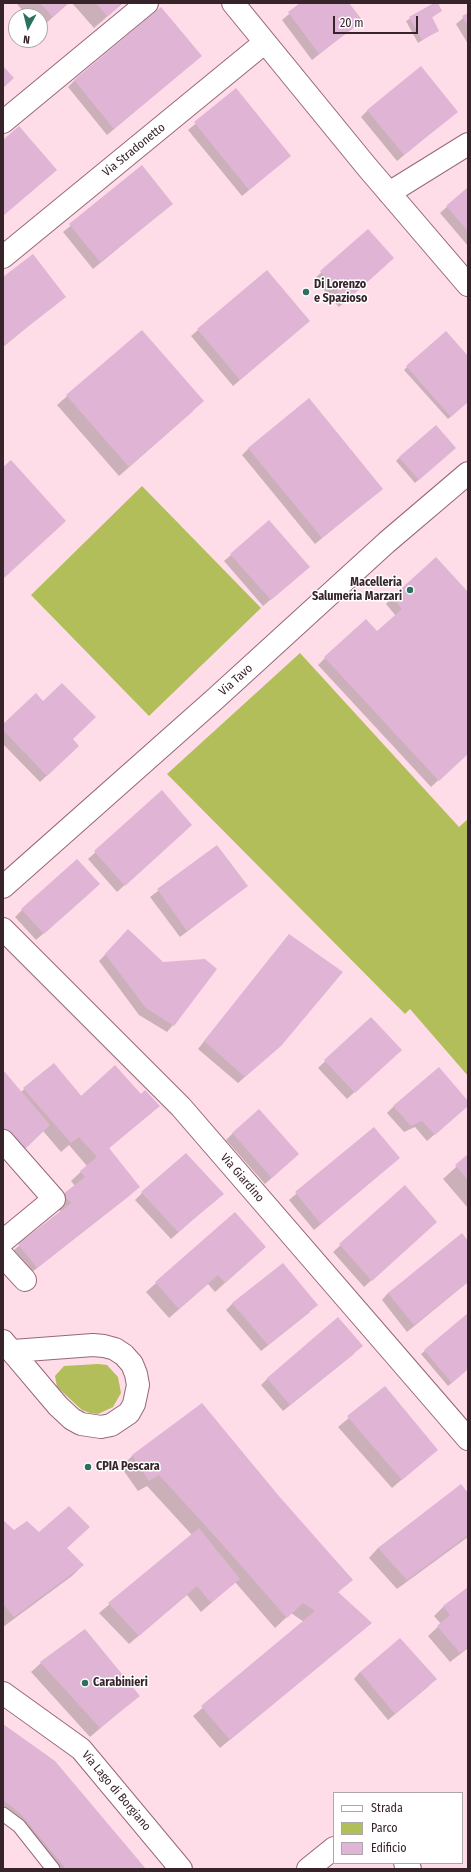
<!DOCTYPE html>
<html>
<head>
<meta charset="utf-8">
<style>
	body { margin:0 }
	#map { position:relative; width:471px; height:1872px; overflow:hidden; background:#fedde8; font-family:"Fira Sans Condensed",sans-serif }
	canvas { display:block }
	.frame { position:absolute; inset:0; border:4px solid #37232a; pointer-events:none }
	.legend { position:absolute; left:333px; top:1792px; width:130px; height:72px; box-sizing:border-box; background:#fff; border:1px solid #afa7aa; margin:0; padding:5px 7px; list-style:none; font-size:12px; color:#37232a }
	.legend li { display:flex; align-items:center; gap:8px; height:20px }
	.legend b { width:20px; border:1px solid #afa7aa }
	.north { position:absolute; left:8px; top:8px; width:40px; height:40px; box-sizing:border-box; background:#fff; border:1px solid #afa7aa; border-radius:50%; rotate:187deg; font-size:11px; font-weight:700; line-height:16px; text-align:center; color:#37232a }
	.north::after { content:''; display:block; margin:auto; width:14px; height:18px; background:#2d6f60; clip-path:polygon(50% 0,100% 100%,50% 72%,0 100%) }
	.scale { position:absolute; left:333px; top:16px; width:85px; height:18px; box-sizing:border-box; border:2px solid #37232a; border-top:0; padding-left:5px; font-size:12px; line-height:14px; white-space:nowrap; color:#37232a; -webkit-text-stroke:3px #fff; paint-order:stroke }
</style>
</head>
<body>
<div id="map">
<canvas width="471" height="1872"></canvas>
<div class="frame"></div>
<ul class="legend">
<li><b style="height:5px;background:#fff"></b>Strada</li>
<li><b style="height:11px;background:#b2be59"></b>Parco</li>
<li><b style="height:11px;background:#dfb4d5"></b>Edificio</li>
</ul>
<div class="north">N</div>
<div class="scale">20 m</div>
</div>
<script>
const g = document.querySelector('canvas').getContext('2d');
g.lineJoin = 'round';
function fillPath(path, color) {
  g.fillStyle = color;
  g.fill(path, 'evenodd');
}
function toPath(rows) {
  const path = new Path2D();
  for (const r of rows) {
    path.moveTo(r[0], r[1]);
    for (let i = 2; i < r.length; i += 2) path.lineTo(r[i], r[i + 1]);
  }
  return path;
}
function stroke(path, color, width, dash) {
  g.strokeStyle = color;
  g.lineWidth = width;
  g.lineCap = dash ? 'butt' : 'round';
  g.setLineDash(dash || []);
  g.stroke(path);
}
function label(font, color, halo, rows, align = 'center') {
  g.font = font + ' "Fira Sans Condensed",sans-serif';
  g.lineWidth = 3;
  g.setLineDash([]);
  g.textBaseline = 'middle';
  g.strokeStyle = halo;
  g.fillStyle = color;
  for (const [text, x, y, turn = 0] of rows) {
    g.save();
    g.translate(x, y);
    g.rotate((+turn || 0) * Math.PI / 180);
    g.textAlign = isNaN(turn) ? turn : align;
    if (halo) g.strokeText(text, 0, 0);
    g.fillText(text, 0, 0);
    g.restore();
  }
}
const green = toPath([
	[142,486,261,608,149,716,31,595],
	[300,653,459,827,468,819,468,1076,410,1009,405,1014,167,774],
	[98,1364,107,1365,118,1377,121,1393,113,1407,98,1414,90,1413,82,1410,57,1387,55,1376,64,1366]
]);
const shadow = toPath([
	[16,3,68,3,40,29,40,16,28,16],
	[72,3,123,3,94,28],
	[302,3,348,3,361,21,312,60,282,20],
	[436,3,441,11,431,18,438,30,418,43,406,21],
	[468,14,468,44,456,24],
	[201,56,107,135,68,87,75,80],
	[236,90,290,156,242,196,188,130],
	[368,110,449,118,397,161,361,117],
	[142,167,172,204,93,269,63,232],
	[468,188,468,246,440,213],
	[368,230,386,265,339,307,314,279],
	[3,279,65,296,3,347],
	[309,321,233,386,191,336,198,330],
	[141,331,193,411,119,476,57,405],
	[468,357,468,401,448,419,404,370,407,367],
	[249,448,382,489,315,544,242,455],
	[455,448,415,483,396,461,400,457],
	[231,555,302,573,263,606,224,561],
	[468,594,468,753,431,787,318,665,325,658,377,632,396,616,386,604,392,597],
	[3,726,72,739,78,746,40,782,3,744],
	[162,792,184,831,117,892,88,859],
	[217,846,247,886,180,937,150,897],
	[92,891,36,940,15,917,22,910],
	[121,938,173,1025,167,1032,139,1015,99,961],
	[283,942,272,1053,238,1083,198,1049],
	[371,1018,394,1056,347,1099,318,1068],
	[54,1064,82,1097,141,1095,159,1106,108,1149,139,1187,129,1196,27,1276,9,1254,61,1212,55,1204,75,1186,71,1181,87,1166,69,1145,61,1152,43,1131,3,1142,3,1072,21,1092],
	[468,1102,468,1105,463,1110,427,1141,415,1127,404,1132,387,1113,394,1106],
	[373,1128,399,1158,314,1230,289,1200],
	[233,1133,298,1154,265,1184,226,1140],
	[468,1156,468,1208,443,1179],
	[405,1187,436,1222,364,1287,333,1252],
	[142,1193,215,1200,171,1239,135,1200],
	[235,1213,265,1247,215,1292,208,1284,169,1318,146,1292],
	[468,1242,468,1282,407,1332,382,1300,388,1293],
	[233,1303,310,1312,261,1351,226,1310],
	[468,1315,468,1369,448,1386,421,1354],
	[355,1353,283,1411,261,1385,268,1378],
	[385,1388,436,1450,392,1488,338,1427],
	[202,1404,277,1496,352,1579,337,1593,370,1623,220,1748,193,1716,304,1622,291,1613,275,1628,235,1582,201,1612,187,1595,129,1644,99,1613,192,1535,147,1486,138,1491,121,1467,132,1456],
	[461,1486,468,1494,468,1537,397,1589,369,1558,378,1548],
	[3,1521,14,1531,39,1534,66,1548,83,1565,72,1576,3,1627],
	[468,1589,468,1648,450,1662,428,1636,441,1624,434,1616,443,1607],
	[84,1630,138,1696,90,1737,31,1672,41,1663],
	[360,1672,429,1686,388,1720,354,1679],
	[3,1726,145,1869,54,1869,3,1812]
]);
const building = toPath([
	[40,3,69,3,53,17],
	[96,3,122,3,107,16],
	[300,3,349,3,363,21,319,54,288,12],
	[434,3,438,3,442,11,432,17,439,31,422,40,409,17],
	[161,7,202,56,114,129,74,80],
	[468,13,468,26,462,16],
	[3,66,14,78,3,88],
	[421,66,458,112,404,155,367,110],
	[236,88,291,156,249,190,194,122],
	[19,126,57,170,3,216,3,140],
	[142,165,173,204,100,262,69,224],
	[468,187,468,231,446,206],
	[368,229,394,258,346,301,320,271],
	[33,254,66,297,3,346,3,277],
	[267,270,310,321,240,380,197,329],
	[142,330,204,401,129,467,66,395],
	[446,331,468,356,468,402,451,417,406,366],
	[309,398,383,489,322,538,248,448],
	[436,425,456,448,419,480,399,457],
	[11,460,66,521,3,579,3,467],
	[269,520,310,567,271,600,230,554],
	[436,557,468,592,468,754,439,781,324,657,366,619,377,631,402,609,392,597],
	[62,683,96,717,73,739,79,746,47,776,3,730,3,724,36,693,43,701],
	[162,790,192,825,125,886,94,851],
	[217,845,248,886,187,931,157,889],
	[77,859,100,884,44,934,21,909],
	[128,929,163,962,205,959,217,969,174,1026,146,1008,105,954],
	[289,934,343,972,281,1046,245,1077,204,1041],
	[371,1017,402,1050,355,1093,324,1060],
	[54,1063,81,1096,115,1065,141,1094,145,1090,160,1106,109,1148,140,1187,37,1268,18,1244,71,1203,63,1194,85,1177,80,1171,97,1157,79,1137,71,1143,23,1088],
	[439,1067,468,1101,468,1106,435,1135,422,1121,411,1126,393,1106],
	[3,1070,50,1125,23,1151,3,1127],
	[259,1109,299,1154,272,1178,232,1133],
	[374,1127,400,1158,321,1224,295,1192],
	[186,1153,224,1194,178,1232,141,1192],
	[468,1154,468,1180,455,1165],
	[405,1185,437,1222,372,1281,339,1244],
	[235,1212,266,1247,225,1283,218,1275,179,1309,155,1282],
	[462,1233,468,1241,468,1282,414,1325,388,1293],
	[283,1263,318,1305,268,1345,232,1303],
	[468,1313,468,1369,452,1383,424,1350],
	[338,1317,363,1346,290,1405,267,1378],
	[385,1386,438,1450,402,1480,347,1416],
	[202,1403,278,1495,353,1580,338,1592,372,1623,230,1740,201,1706,315,1611,303,1603,287,1618,223,1545,159,1475,149,1481,132,1455],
	[461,1484,468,1493,468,1535,407,1580,378,1548],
	[69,1506,90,1527,67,1548,84,1565,14,1617,3,1604,3,1520,14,1530,27,1521,39,1532],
	[199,1528,240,1579,211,1603,197,1586,139,1636,108,1603],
	[468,1587,468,1647,460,1653,437,1626,450,1615,443,1606],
	[85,1629,140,1696,100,1728,40,1662],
	[400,1638,437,1679,395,1714,360,1672],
	[3,1724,55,1761,146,1869,66,1869,20,1813,3,1800]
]);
const lane = toPath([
	[3,1814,19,1826,53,1869]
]);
const street = toPath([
	[233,3,367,167,468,285],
	[3,122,147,3],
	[389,193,468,144],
	[3,257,264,43],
	[3,887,215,699,387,542,468,473],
	[3,929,181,1107,468,1439],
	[3,1141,54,1199,3,1241],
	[3,1256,25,1280],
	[3,1341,58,1406,72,1419,81,1424,101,1427,111,1425,129,1413,134,1404,138,1385,136,1374,132,1364,124,1355,115,1349,104,1346,93,1345,13,1351],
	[3,1693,81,1749,181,1869],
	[405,1863,410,1869],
	[308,1869,334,1848]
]);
const markers = [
	[306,292,4,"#2d6f60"],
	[410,590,4,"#2d6f60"],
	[88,1467,4,"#2d6f60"],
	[85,1683,4,"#2d6f60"]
];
const streetNames = [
	["Via Stradonetto",134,150,-39],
	["Via Tavo",236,680,-42],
	["Via Giardino",242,1178,49],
	["Via Lago di Borgiano",116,1791,50]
];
const poiNames = [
	["Di Lorenzo",314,285],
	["e Spazioso",314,299],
	["Macelleria",402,583,"right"],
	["Salumeria Marzari",402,597,"right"],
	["CPIA Pescara",96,1467],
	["Carabinieri",93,1683]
];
fillPath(green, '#b2be59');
fillPath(shadow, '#0003');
fillPath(building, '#dfb4d5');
stroke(lane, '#976779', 15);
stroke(street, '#976779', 24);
stroke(lane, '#fff', 13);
stroke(street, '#fff', 22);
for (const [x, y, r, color] of markers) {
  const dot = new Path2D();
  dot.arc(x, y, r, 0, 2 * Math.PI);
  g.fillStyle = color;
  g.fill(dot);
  stroke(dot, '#fff', 1.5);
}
label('12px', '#37232a', '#fff', streetNames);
label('bold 12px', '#37232a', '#fff', poiNames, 'left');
</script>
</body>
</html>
